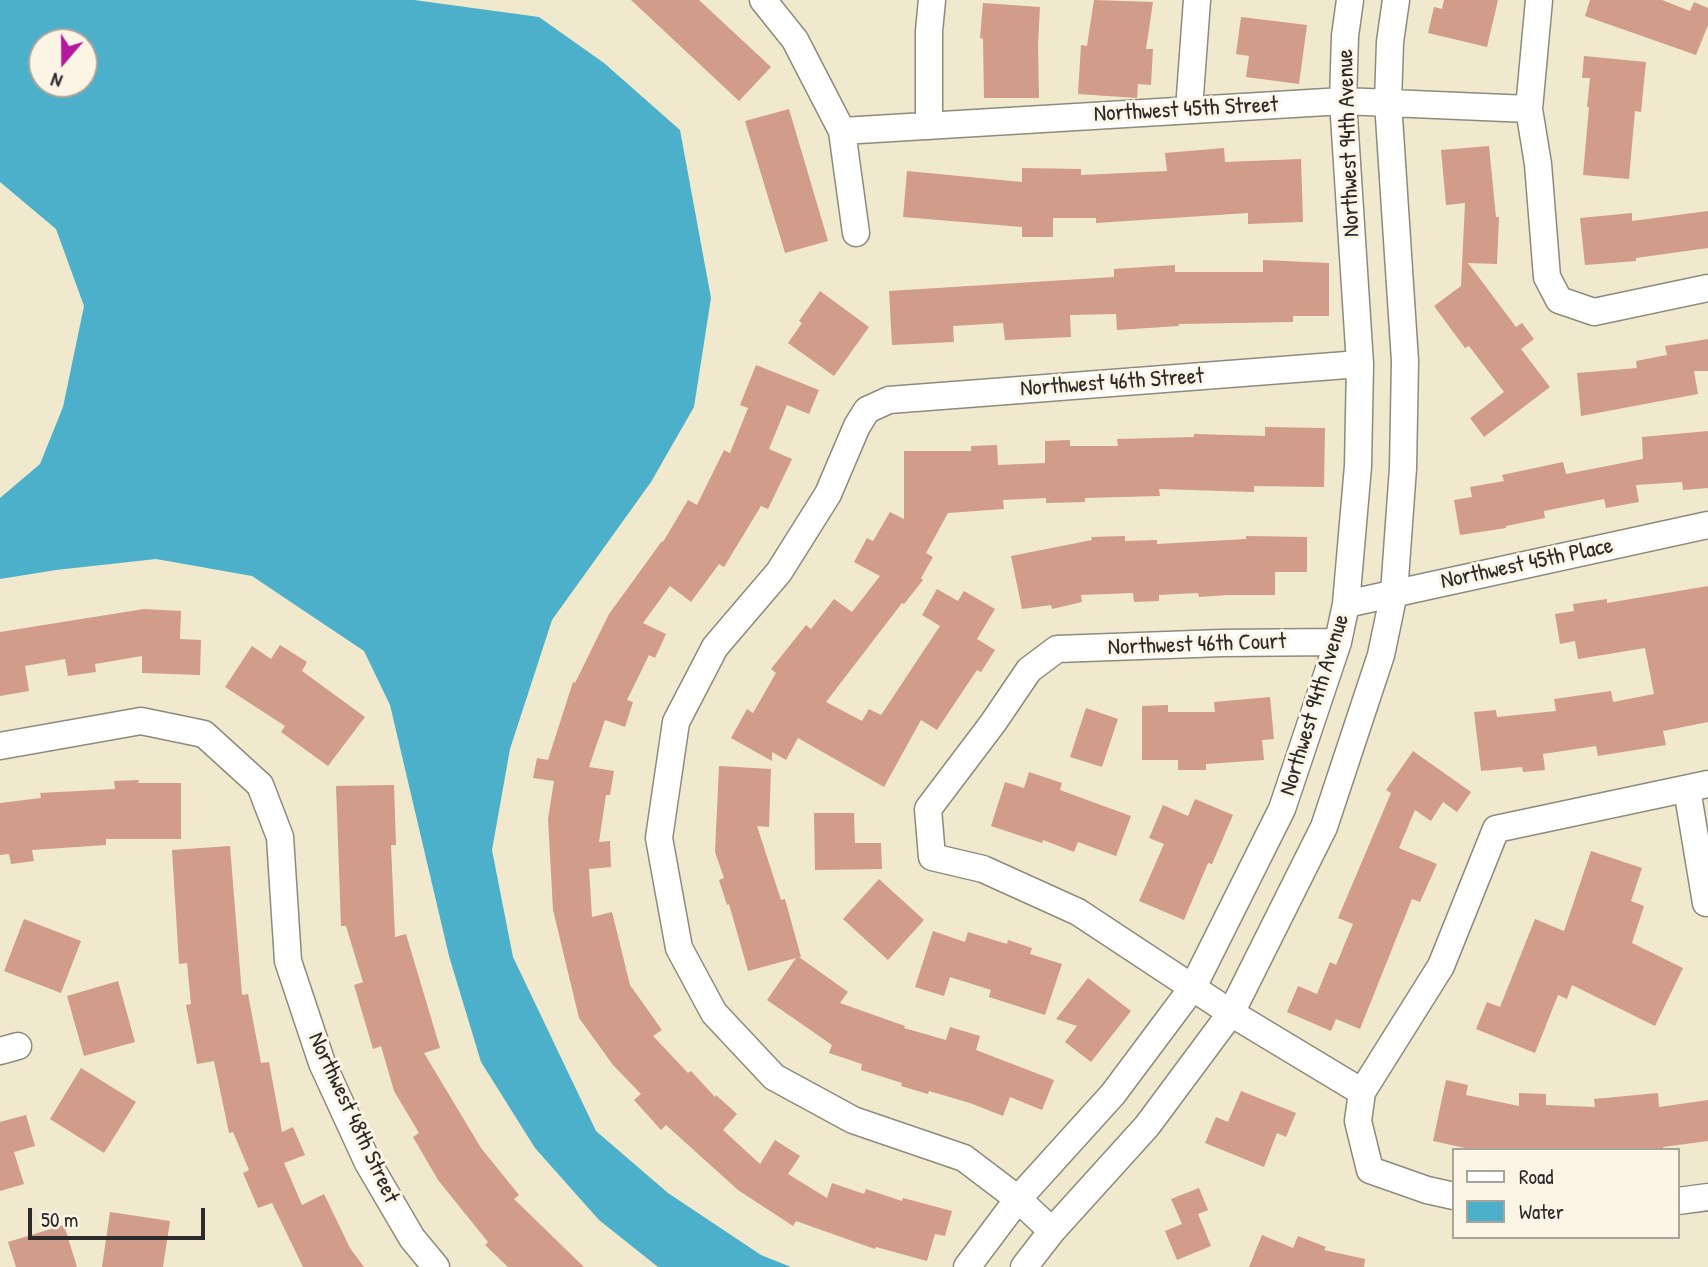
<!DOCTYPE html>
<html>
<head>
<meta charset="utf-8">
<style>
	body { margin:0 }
	#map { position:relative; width:1708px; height:1267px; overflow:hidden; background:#f0e9cd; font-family:"Patrick Hand",sans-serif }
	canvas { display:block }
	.legend { position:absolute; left:1452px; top:1148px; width:228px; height:91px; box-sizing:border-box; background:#fcf5e5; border:2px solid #a8a49b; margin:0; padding:9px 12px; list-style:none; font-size:21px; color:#2b2b2b }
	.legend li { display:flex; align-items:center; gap:14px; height:35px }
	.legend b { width:35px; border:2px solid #a8a49b }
	.north { position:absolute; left:28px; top:28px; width:70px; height:70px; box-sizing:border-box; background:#fcf5e5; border:2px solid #a8a49b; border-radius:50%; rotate:200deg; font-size:19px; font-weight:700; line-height:28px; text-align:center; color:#2b2b2b }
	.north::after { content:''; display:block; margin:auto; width:24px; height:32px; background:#b5179e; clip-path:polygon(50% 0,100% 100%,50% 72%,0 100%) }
	.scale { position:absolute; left:28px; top:1208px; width:177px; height:32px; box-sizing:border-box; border:4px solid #2b2b2b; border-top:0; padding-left:9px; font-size:21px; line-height:24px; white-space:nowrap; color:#2b2b2b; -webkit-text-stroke:5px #fcf5e5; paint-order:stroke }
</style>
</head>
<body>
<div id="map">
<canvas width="1708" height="1267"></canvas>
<ul class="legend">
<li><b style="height:9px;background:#fff"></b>Road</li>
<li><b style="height:19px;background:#4cb0cb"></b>Water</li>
</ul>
<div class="north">N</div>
<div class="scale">50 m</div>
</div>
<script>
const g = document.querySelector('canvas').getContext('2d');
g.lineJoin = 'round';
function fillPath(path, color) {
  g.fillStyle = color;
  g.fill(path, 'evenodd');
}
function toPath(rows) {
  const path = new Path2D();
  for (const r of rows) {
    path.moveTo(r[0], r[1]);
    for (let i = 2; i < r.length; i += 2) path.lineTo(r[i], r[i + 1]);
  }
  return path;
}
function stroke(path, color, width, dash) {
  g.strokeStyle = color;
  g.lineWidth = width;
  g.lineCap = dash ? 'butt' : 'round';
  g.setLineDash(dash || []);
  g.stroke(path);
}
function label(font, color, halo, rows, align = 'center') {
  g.font = font + ' "Patrick Hand",sans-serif';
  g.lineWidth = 6;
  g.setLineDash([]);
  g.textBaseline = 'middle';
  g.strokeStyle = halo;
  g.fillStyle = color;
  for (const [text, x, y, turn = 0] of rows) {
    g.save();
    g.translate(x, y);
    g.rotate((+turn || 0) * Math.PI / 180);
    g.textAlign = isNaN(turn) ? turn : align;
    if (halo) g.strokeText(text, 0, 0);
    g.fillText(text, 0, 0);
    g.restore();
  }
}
const water = toPath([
	[0,0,414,0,539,17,604,63,680,130,711,298,694,407,651,482,552,620,510,749,492,850,513,957,596,1131,668,1193,761,1255,791,1267,658,1267,599,1220,535,1148,481,1062,449,956,390,705,364,651,252,576,156,559,56,570,0,579,0,498,40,464,63,407,84,306,56,229,0,182],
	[42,42,84,42,84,84,42,84]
]);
const building = toPath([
	[631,0,699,0,771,67,739,101],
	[1094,0,1153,2,1146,49,1153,49,1151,85,1138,84,1137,98,1078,94,1081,45,1087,46],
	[1444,0,1498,0,1487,47,1428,33,1434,7,1442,9],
	[1590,0,1662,0,1690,11,1694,2,1708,8,1708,25,1696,55,1585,16],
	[983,3,1040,7,1038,44,1039,98,984,98,983,39,980,38],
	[1241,17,1307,25,1299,84,1246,77,1249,56,1236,54],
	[1584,56,1646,62,1641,112,1635,111,1629,179,1583,175,1589,107,1587,107,1590,78,1582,78],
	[789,109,828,241,785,253,745,121],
	[1489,146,1496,217,1499,217,1497,264,1468,263,1516,327,1522,323,1534,339,1521,349,1550,387,1484,437,1470,418,1504,392,1469,346,1465,348,1434,306,1461,286,1465,203,1446,205,1441,150],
	[1224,148,1225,162,1301,159,1303,222,1248,224,1248,213,1096,223,1096,218,1053,218,1053,237,1022,237,1022,227,903,217,907,171,1022,182,1022,168,1081,169,1081,175,1167,171,1165,153],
	[1708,211,1708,248,1636,258,1636,261,1585,265,1580,218,1632,213,1632,221],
	[1263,260,1329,263,1329,316,1293,316,1293,322,1178,324,1179,326,1117,330,1116,314,1070,315,1071,337,1005,340,1003,323,953,326,954,342,892,345,889,291,1114,277,1114,269,1175,265,1175,272,1263,272],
	[820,291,869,327,834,376,788,343,802,323,799,321],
	[1708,339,1708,371,1694,371,1698,394,1581,416,1577,373,1637,368,1636,361,1667,355,1665,346],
	[756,365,819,390,809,414,787,405,769,449,792,459,768,509,761,506,724,567,719,564,691,602,670,586,643,623,666,634,655,658,649,655,627,700,633,702,625,727,605,720,589,767,614,771,610,795,606,795,599,842,610,841,611,867,589,869,592,917,612,912,630,985,662,1030,653,1036,688,1073,691,1071,715,1097,716,1095,737,1114,723,1130,760,1164,775,1140,800,1156,788,1174,827,1198,832,1183,864,1194,866,1189,902,1201,903,1198,952,1211,945,1236,935,1234,927,1261,876,1247,875,1249,796,1221,793,1226,738,1190,666,1125,661,1130,634,1100,641,1094,613,1065,579,1018,553,910,548,819,554,781,533,778,537,758,548,760,573,682,575,683,609,614,662,541,663,542,688,500,697,505,724,450,730,453,748,408,740,405],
	[1265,427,1325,428,1324,487,1254,486,1254,492,1159,489,1160,496,1085,498,1085,502,1046,503,1046,498,1003,500,1004,509,948,513,926,553,933,557,921,578,923,580,904,604,902,603,826,702,862,721,869,709,881,715,940,626,922,615,937,589,958,601,964,591,995,609,977,639,995,650,981,672,977,670,937,730,921,720,884,787,798,738,786,760,772,752,772,761,731,738,747,709,753,713,776,673,771,669,806,625,811,629,834,599,852,612,880,576,854,562,867,538,873,541,890,512,904,519,904,451,971,451,971,446,997,445,998,465,1045,463,1045,441,1070,440,1070,446,1118,446,1117,439,1194,437,1194,434,1265,436],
	[1708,431,1708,488,1683,490,1682,482,1636,485,1639,502,1606,508,1604,499,1544,511,1545,518,1506,526,1506,528,1460,535,1454,500,1472,497,1470,487,1504,481,1502,475,1563,462,1566,474,1643,459,1642,437],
	[1125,536,1125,541,1157,540,1157,544,1246,539,1246,536,1307,537,1307,572,1275,572,1275,595,1227,595,1199,597,1198,593,1159,595,1159,601,1134,602,1133,593,1081,595,1082,602,1052,609,1051,605,1022,609,1011,556,1092,540,1091,537],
	[1708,586,1708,722,1663,731,1666,745,1598,756,1596,746,1543,754,1545,770,1523,772,1522,767,1481,771,1474,712,1496,710,1497,717,1556,711,1554,699,1611,691,1613,702,1654,694,1645,648,1578,659,1575,641,1560,644,1555,614,1574,611,1573,604,1607,599,1607,603],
	[144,609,181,611,180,639,201,640,200,675,142,673,142,656,95,664,96,672,68,676,65,659,25,666,29,691,0,696,0,632],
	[280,645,307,662,302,671,365,717,328,766,281,732,285,726,225,687,252,646,271,659],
	[1270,697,1274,739,1262,740,1264,760,1206,764,1206,770,1178,770,1178,760,1142,760,1142,706,1168,705,1168,712,1215,712,1214,702],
	[1086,708,1118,719,1102,767,1070,757],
	[1413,751,1471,792,1457,812,1443,802,1431,821,1415,810,1399,848,1437,864,1420,902,1412,899,1360,1029,1336,1019,1331,1031,1287,1012,1298,986,1317,994,1330,962,1336,965,1353,924,1338,918,1391,793,1386,790],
	[719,766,771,769,769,827,757,826,781,900,785,899,801,957,799,957,848,992,840,1003,905,1026,904,1028,946,1040,950,1027,980,1036,976,1050,1054,1080,1042,1110,1010,1097,1003,1116,970,1103,929,1091,928,1094,901,1086,902,1083,861,1070,862,1064,829,1053,832,1045,767,1000,796,958,748,971,729,904,727,905,719,880,724,878,715,852],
	[1029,772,1062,783,1060,790,1131,816,1116,856,1078,842,1074,852,1043,840,1042,843,991,826,1005,782,1024,788],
	[139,780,138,783,181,783,181,839,106,839,106,845,32,850,34,861,11,864,9,854,0,855,0,803,41,798,40,793,115,789,114,781],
	[394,785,396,845,391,845,395,937,406,934,440,1048,424,1053,481,1148,519,1195,514,1199,584,1267,508,1267,485,1245,488,1242,438,1180,413,1137,419,1133,394,1091,381,1046,373,1049,354,985,363,982,346,926,341,926,336,786],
	[1195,799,1233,815,1212,864,1208,863,1184,920,1139,901,1164,844,1149,838,1163,805,1188,816],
	[814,813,854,813,855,843,881,843,882,869,815,870],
	[230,846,242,995,248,994,261,1063,269,1062,282,1132,293,1127,305,1155,284,1163,302,1205,324,1194,350,1248,364,1267,303,1267,272,1203,258,1208,243,1173,249,1170,233,1132,229,1133,214,1061,197,1064,186,1005,191,1004,187,963,179,964,172,850],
	[1591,851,1642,868,1631,901,1644,906,1632,943,1683,968,1655,1026,1572,985,1567,999,1558,995,1535,1053,1476,1029,1487,1002,1500,1007,1535,919,1564,931],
	[879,879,924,920,888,960,843,919],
	[24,919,81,941,61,993,4,971],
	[933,931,965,942,968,932,1007,944,1008,940,1032,948,1030,954,1062,964,1045,1015,989,997,991,990,950,977,944,996,915,987],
	[1088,978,1131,1011,1091,1062,1065,1042,1077,1026,1056,1019],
	[118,981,135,1042,84,1056,67,996],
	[81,1068,136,1102,104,1153,50,1119],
	[1446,1080,1468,1085,1466,1095,1519,1106,1519,1093,1546,1094,1546,1105,1595,1107,1594,1099,1658,1093,1659,1107,1708,1100,1708,1141,1663,1147,1664,1150,1474,1150,1433,1141],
	[1241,1091,1296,1113,1286,1137,1277,1133,1264,1167,1205,1143,1216,1117,1228,1122],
	[26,1115,35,1146,14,1152,24,1184,0,1191,0,1122],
	[1199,1188,1208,1210,1198,1214,1211,1246,1177,1260,1165,1231,1182,1224,1171,1199],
	[110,1212,170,1221,163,1267,102,1267],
	[64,1225,77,1267,16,1267,8,1242],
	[1262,1235,1293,1248,1298,1236,1326,1247,1324,1250,1365,1259,1364,1267,1249,1267]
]);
const minor = toPath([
	[763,0,795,40,842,131,856,233],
	[1539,0,1529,109,1538,164,1547,277,1559,300,1594,312,1708,288],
	[1189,109,1197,0],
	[929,126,929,31,932,0],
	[842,131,1343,101,1529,109],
	[1346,604,1708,525],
	[1338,642,1222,643,1057,649,1029,670,993,723,928,809,932,857,983,869,1078,912,1231,1013,1362,1092],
	[0,746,141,721,204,734,260,785,280,837,288,961,322,1063,368,1163,412,1238,436,1267],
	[1687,789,1706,903],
	[0,1051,18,1046],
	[1454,1196,1427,1190,1370,1170,1358,1121,1362,1092,1441,966,1496,829,1708,784],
	[1678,1201,1708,1197],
	[1052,1231,1018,1199,964,1158,853,1120,774,1077,714,1013,679,948,659,838,676,722,715,647,779,572,828,494,857,426,867,410,889,400,1360,364],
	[967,1267,1018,1199,1113,1094,1193,987,1282,809,1338,642,1346,604,1358,466,1360,364,1343,101,1345,36,1350,0],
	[1024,1267,1052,1231,1147,1126,1231,1013,1324,827,1381,655,1394,593,1403,468,1405,361,1388,102,1390,42,1396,0]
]);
const streetNames = [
	["Northwest 45th Street",1186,110,-3],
	["Northwest 94th Avenue",1349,143,-92],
	["Northwest 46th Street",1112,383,-4],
	["Northwest 45th Place",1527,564,-12],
	["Northwest 46th Court",1197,645,-2],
	["Northwest 94th Avenue",1315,705,-73],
	["Northwest 48th Street",353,1118,65]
];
fillPath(water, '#4cb0cb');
fillPath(building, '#d19c89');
stroke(minor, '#8e8a7c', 29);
stroke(minor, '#fff', 26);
label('23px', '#2b2b2b', '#fcf5e5', streetNames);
</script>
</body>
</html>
